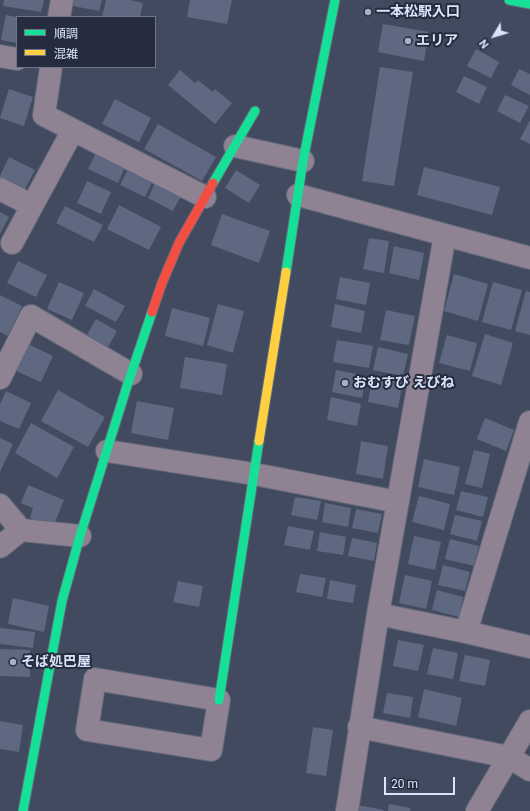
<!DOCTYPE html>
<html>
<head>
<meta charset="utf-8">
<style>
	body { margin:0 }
	#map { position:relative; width:530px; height:811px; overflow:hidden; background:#424a5f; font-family:Roboto,"Noto Sans JP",sans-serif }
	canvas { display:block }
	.legend { position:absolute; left:16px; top:16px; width:140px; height:52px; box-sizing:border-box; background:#252c3e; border:1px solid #6d768a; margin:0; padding:5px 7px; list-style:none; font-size:12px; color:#dae5fc }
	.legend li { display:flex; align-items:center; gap:8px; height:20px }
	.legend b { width:20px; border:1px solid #6d768a }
	.north { position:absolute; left:474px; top:16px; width:40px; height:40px; -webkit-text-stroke:3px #252c3e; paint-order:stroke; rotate:232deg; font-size:11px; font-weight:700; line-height:16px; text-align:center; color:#dae5fc }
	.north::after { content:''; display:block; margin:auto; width:14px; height:18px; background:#dae5fc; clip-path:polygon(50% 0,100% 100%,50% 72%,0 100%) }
	.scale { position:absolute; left:384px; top:777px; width:71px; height:18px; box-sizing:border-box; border:2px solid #dae5fc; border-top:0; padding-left:5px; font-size:12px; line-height:14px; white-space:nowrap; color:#dae5fc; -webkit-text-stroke:3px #252c3e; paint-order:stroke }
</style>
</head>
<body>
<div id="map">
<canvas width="530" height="811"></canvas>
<ul class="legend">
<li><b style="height:5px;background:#16e098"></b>順調</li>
<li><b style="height:5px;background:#ffcf43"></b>混雑</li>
</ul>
<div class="north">N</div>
<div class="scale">20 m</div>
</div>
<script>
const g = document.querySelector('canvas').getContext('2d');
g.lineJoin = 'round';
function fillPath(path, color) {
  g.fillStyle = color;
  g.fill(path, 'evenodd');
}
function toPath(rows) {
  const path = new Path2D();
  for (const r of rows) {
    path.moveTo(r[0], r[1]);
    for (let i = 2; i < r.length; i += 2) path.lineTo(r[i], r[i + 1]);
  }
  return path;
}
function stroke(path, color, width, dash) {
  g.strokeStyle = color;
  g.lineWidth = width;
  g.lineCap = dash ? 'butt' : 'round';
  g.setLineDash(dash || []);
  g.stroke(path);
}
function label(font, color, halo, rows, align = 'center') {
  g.font = font + ' Roboto,"Noto Sans JP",sans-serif';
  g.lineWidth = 4;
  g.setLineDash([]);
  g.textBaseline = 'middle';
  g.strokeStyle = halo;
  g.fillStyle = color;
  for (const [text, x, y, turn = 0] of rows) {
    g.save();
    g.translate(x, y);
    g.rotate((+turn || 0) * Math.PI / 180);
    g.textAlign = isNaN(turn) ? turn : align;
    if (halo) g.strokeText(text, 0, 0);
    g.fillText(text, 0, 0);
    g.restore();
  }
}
const building = toPath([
	[4,0,44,0,41,12,3,6],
	[69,0,102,0,99,11,68,5],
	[106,0,130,0,143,3,140,17,102,17],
	[190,0,232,0,227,24,187,17],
	[6,15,17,17,17,43,1,40],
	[383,24,429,32,424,61,378,52],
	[476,49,499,62,491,78,467,66],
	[380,67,413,72,394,186,362,181],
	[519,69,530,74,530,95,511,85],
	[180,70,195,83,198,80,213,92,215,89,232,103,215,124,168,85],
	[464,76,487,87,479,104,456,92],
	[9,89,33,97,24,126,0,118],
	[505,95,529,106,520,123,497,111],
	[115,99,151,118,139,142,102,124],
	[530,120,530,144,520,139],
	[158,124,216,157,202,181,144,149],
	[97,151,126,165,118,183,88,169],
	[9,157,35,170,24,191,0,179,0,176],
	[129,167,153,180,145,197,120,185],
	[424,167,500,187,492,215,417,195],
	[236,170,260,185,249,203,225,188],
	[87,181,111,192,101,214,77,203],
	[156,181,182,194,173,211,148,198],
	[119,205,161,227,149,250,107,229],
	[65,206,103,225,94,242,56,223],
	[0,212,9,217,0,234],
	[222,214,270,231,259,263,211,245],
	[369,238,389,241,384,273,363,269],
	[394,246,424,253,419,280,389,273],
	[18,261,47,275,36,297,7,283],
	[454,274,488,284,478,321,444,311],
	[340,277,370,283,366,305,336,299],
	[59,282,84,293,72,320,47,309],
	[493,282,522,290,511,330,482,322],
	[94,289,125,306,116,322,85,306],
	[526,291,530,292,530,335,515,331],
	[0,295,22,306,8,336,0,332],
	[218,304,244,311,233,353,207,345],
	[335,304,365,311,361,333,331,327],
	[172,308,210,318,203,346,165,336],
	[386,310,415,316,409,345,380,340],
	[96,319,117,331,108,347,87,335],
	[485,334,513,343,501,385,472,376],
	[447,335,477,343,470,371,439,363],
	[337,340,373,346,369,368,333,362],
	[28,344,53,356,41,382,16,371],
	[378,347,408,354,403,376,373,370],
	[185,357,227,364,222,395,180,388],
	[336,370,366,376,362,398,332,392],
	[373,375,403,381,398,408,368,402],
	[58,390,105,417,88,447,41,421],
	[6,391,31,403,19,429,0,421,0,404],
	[331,397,361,404,357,426,327,420],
	[137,401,174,408,168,440,131,433],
	[485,418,514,430,506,451,477,439],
	[31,423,74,447,57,478,15,453],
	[0,438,13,444,0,472],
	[361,441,388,446,383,479,356,474],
	[474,450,490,454,482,488,465,484],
	[424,459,460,467,454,495,418,487],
	[28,485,64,500,53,527,30,518,33,508,21,503],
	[461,491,488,497,483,517,456,510],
	[419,496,450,504,444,530,412,522],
	[295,497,321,501,317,520,291,515],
	[325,503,351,508,348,527,322,522],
	[356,509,382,514,378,533,352,528],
	[455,515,482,521,477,541,450,534],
	[288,526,314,531,310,550,284,545],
	[320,532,346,537,343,555,317,551],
	[414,536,441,542,435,570,408,564],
	[352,538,377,543,374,561,348,556],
	[450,539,479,546,474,566,445,559],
	[443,565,470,572,465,591,438,585],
	[300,574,326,578,322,597,296,592],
	[405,575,432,581,426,609,399,603],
	[330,580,356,585,353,603,327,599],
	[178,581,203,586,199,607,173,602],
	[437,590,463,597,459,617,432,610],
	[13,598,49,606,44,632,8,624],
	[0,628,35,632,33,648,0,644],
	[398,640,424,645,418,671,393,666],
	[433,648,458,653,453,679,427,674],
	[0,649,30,650,30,677,0,676],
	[465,655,490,660,485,686,459,681],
	[424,689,462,698,456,726,418,717],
	[387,693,413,697,410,718,383,713],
	[0,721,23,725,19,752,0,749],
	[313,727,333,730,326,776,306,773],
	[389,804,411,808,410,811,388,811],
	[357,805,384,810,383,811,355,811]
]);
const street = toPath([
	[59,17,62,0],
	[0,56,17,59],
	[51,67,44,115,73,130,205,197],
	[235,146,303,161],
	[0,189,31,205],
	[298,195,530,258],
	[12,243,73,130],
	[0,378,31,316,131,374],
	[107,451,254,474,398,502],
	[0,505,21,530],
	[0,547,21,530,80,536],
	[378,614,466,632,530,647],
	[466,632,530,422],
	[95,679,219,700,211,750,87,730,95,679],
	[359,727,509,757,530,770],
	[347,811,378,614,445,235],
	[477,811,530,721]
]);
const fast = toPath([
	[509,0,530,4],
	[213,183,255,111],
	[286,272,303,161,335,0],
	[219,700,259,441],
	[23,811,62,601,80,536,127,386,152,312]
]);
const slow = toPath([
	[259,441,286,272]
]);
const jam = toPath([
	[152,312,162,283,179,243,213,183]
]);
const markers = [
	[368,12,4,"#a5afc5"],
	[408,41,4,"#a5afc5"],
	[345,383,4,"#a5afc5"],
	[13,662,4,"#a5afc5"]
];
const poiNames = [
	["一本松駅入口",376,12],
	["エリア",416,41],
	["おむすび えびね",353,383],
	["そば処巴屋",21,662]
];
fillPath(building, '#5f6881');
stroke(street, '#606779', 24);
stroke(fast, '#606779', 11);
stroke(slow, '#606779', 11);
stroke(jam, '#606779', 11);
stroke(street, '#8e8293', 22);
stroke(fast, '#16e098', 9);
stroke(slow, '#ffcf43', 9);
stroke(jam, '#f24e42', 9);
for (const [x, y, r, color] of markers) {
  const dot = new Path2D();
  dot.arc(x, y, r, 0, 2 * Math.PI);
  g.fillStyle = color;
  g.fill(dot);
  stroke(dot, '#252c3e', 1.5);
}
label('bold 14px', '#dae5fc', '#252c3e', poiNames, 'left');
</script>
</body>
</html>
